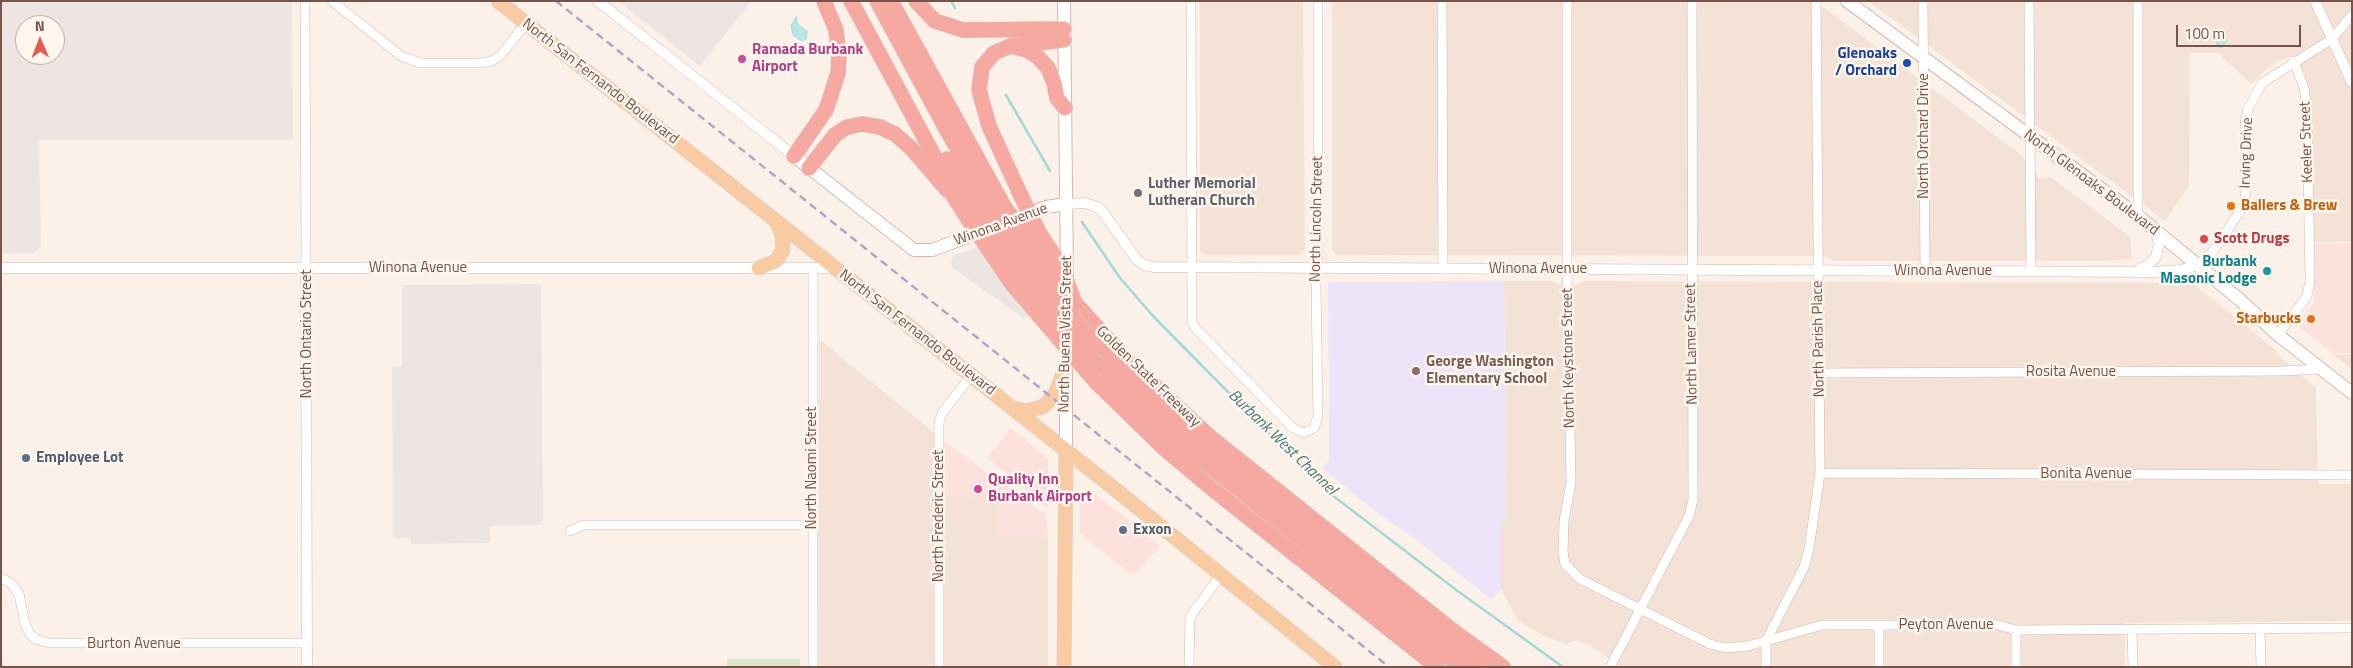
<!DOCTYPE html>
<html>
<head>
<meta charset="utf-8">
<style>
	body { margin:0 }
	#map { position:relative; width:2353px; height:668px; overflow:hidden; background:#fcf1e8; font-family:"Titillium Web",sans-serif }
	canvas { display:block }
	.frame { position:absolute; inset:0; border:2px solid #76544c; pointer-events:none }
	.north { position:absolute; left:15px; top:15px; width:50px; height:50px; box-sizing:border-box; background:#fff6ee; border:1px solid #c8b5ad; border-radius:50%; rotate:359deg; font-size:14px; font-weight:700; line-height:20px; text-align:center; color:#76544c }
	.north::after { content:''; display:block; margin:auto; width:18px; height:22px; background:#e4594f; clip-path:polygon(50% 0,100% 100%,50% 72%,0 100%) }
	.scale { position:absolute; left:2176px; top:25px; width:125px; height:22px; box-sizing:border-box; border:2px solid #76544c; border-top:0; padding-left:6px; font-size:15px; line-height:18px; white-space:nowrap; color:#76544c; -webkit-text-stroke:4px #fff6ee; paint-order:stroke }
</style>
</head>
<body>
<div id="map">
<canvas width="2353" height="668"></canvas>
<div class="frame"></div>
<div class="north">N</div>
<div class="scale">100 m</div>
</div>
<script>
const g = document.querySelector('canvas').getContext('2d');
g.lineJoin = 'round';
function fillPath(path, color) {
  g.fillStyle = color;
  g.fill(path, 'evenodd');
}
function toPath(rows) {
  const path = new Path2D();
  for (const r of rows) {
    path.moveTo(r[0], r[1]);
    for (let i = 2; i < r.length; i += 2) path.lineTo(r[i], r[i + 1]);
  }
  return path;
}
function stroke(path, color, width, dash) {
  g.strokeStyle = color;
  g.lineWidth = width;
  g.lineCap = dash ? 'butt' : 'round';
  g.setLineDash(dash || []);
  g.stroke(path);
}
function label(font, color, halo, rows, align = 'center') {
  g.font = font + ' "Titillium Web",sans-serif';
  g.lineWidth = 5;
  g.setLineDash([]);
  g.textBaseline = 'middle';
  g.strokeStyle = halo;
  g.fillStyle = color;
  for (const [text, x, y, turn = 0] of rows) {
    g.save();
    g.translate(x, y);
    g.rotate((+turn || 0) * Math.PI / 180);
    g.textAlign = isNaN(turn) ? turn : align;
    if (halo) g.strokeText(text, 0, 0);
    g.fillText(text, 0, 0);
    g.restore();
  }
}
const residential = toPath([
	[1200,1,1303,1,1305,248,1299,255,1205,255,1200,251],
	[1332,1,1815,1,2021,155,2039,178,2051,177,2130,237,2132,259,2104,261,1833,261,1825,256,1337,255,1332,250],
	[1868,1,2352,1,2352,242,2314,242,2311,108,2307,87,2294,55,2273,64,2251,84,2218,53,2190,53,2189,186,2165,221],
	[1504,281,1552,281,1555,284,1579,284,1583,281,2192,283,2276,350,2277,354,2316,388,2318,484,2352,484,2352,621,2125,623,2125,667,1621,667,1588,644,1575,641,1566,644,1544,636,1518,621,1501,589,1501,521,1506,521],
	[819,339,943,440,999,498,999,538,1048,537,1048,667,818,667],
	[2352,354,2352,370,2334,355]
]);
const commercial = toPath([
	[2352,243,2352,353,2333,354,2296,324,2314,302,2314,244],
	[1011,428,1048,459,1048,508,987,458],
	[943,440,1046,515,1048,537,999,538,999,498,945,497],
	[1087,491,1092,492,1160,546,1133,576,1080,533,1080,498,1082,494]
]);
const industrial = toPath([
	[1,1,292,1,293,140,39,140,41,247,34,253,1,254],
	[25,25,55,25,55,55,25,55],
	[618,1,752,1,700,66],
	[1024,230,1045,302,1024,319,952,267,951,260,954,255],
	[541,284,543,525,490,526,490,543,411,544,411,538,393,538,392,367,402,367,402,285]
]);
const education = toPath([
	[1504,281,1506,521,1501,521,1501,589,1492,600,1414,538,1380,515,1322,468,1329,461,1328,282]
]);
const green = toPath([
	[727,659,800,659,800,667,727,667]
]);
const water = toPath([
	[796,17,798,25,807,31,806,39,802,41,794,36,792,31,791,26,796,17],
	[2217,32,2223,32,2227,41,2221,48,2217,44,2217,32]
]);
const stream = toPath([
	[951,1,955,8],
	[1006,95,1050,171],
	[1082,222,1120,278,1153,316,1312,477,1332,495,1455,589,1563,667]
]);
const minor = toPath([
	[305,1,306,268],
	[332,1,401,56,420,63,480,63,492,61,501,55,526,23],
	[1191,1,1192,322,1195,328,1293,428,1304,433,1314,428,1318,416,1316,285,1318,251,1318,1],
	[1442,1,1443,269],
	[1567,1,1567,268,1571,483,1564,521,1563,552,1565,564,1580,579,1710,644,1725,648,1748,646,1822,625,1998,625,2016,630,2352,628],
	[1923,1,1925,271],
	[2029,1,2031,271],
	[2138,1,2138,216],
	[2199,265,2214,250,2245,204,2245,124,2248,109,2262,83,2332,39,2352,15],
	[813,268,813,667],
	[2278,335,2307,296,2310,281,2307,109,2304,88,2294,61],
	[1819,373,2281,371,2322,369],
	[1820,473,2352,475],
	[570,531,583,525,812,525],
	[1,578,11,583,19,594,25,624,30,634,35,639,49,643,307,643],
	[1879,625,1879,667],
	[2260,629,2261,667],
	[2132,630,2133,667],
	[939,667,939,423,942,413,971,376],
	[1189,667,1190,617,1221,575],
	[1610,667,1689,516,1693,499,1692,1],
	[1766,667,1766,641,1804,567,1809,549,1820,473,1816,1],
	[2016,667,2016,630]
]);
const tertiary = toPath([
	[598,1,794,156],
	[2315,1,2352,83],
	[1066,204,1085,203,1097,207,1102,211,1137,260,1144,265,1154,267,2152,272,2180,270,2199,265],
	[1,268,835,268],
	[306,268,307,667],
	[2139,269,2147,266,2156,257,2159,242,2154,229]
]);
const secondary = toPath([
	[1064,1,1067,279],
	[1847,1,2138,216,2240,300,2278,335,2352,393],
	[794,156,914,250,932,250,986,230],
	[1004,223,1046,207,1066,204],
	[1066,451,1066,369]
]);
const primary = toPath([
	[498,1,1116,490,1335,667],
	[759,268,776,261,783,250,782,236,777,222],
	[1012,408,1028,411,1044,406,1055,394,1066,366],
	[1064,667,1066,451]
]);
const motorway = toPath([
	[851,1,946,178,952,194,970,222],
	[877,1,945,127,994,212],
	[891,1,1005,208],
	[916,1,935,21,963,30,1064,29],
	[1011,46,1027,50,1038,57,1048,68,1054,83,1057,98,1065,108],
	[794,156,826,110,838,73,839,56,836,30,824,1],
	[947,159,983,217],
	[809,168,835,135,847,127,862,124,880,127,895,134,912,149,947,190],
	[1021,196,989,126,979,90,982,67,994,53,1010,46,1064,40],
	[1075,303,1128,361,1209,436,1452,630,1503,667],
	[1097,347,1165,416,1480,667],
	[1097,364,1115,385,1178,441,1460,667],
	[1096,382,1165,449,1215,491,1437,667]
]);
const rail = toPath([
	[556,1,1389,667]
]);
const motorwayBridge = toPath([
	[1021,196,1040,234,1061,266,1075,303],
	[1005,208,1065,290],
	[994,212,1025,259,1097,347],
	[983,217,1027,281,1097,364],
	[970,222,1012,284,1096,382]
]);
const markers = [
	[742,59,5,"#d1479c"],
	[1907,63,5,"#1a4fb4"],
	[1138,193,5,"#6b7280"],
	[2231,206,5,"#e8710a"],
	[2204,239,5,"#e0444e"],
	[2267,271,5,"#0f9aa8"],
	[2311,319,5,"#e8710a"],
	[1416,371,5,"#8d6e63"],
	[26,458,5,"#5c6f8a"],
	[978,489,5,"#d1479c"],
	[1123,530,5,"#5c6f8a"]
];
const hotelNames = [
	["Ramada Burbank",752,50],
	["Airport",752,67],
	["Quality Inn",988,480],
	["Burbank Airport",988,497]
];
const transitNames = [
	["Glenoaks",1897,54],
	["/ Orchard",1897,71]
];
const streetNames = [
	["North San Fernando Boulevard",600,82,38],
	["North Orchard Drive",1924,136,-90],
	["Keeler Street",2307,142,-92],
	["Irving Drive",2247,153,-88],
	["North Glenoaks Boulevard",2091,183,37],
	["North Lincoln Street",1317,219,-89],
	["Winona Avenue",1001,225,-20],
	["Winona Avenue",418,268],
	["Winona Avenue",1538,269],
	["Winona Avenue",1943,271],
	["North San Fernando Boulevard",917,333,38],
	["North Ontario Street",307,334,-90],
	["North Buena Vista Street",1066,334,-89],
	["North Parish Place",1819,339,-91],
	["North Lamer Street",1692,344,-91],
	["North Keystone Street",1569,358,-91],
	["Rosita Avenue",2071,372],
	["Golden State Freeway",1148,377,44],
	["North Naomi Street",812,468,-90],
	["Bonita Avenue",2086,474],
	["North Frederic Street",939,516,-90],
	["Peyton Avenue",1946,625],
	["Burton Avenue",134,644]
];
const worshipNames = [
	["Luther Memorial",1148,184],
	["Lutheran Church",1148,201]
];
const foodNames = [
	["Ballers & Brew",2241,206],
	["Starbucks",2301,319,"right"]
];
const healthNames = [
	["Scott Drugs",2214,239]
];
const cultureNames = [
	["Burbank",2257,262],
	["Masonic Lodge",2257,279]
];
const educationNames = [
	["George Washington",1426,362],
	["Elementary School",1426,379]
];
const serviceNames = [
	["Employee Lot",36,458],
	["Exxon",1133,530]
];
const waterNames = [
	["Burbank West Channel",1282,443,44]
];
fillPath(residential, '#f4e2d6');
fillPath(commercial, '#fce1dc');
fillPath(industrial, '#ede5e1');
fillPath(education, '#eee4f9');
fillPath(green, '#daeac6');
fillPath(water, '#bce6e6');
stroke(water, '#a2d8d8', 1);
stroke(stream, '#a2d8d8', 2.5);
stroke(minor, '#d0bab0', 10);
stroke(tertiary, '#d0bab0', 11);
stroke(secondary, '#d3b9ae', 14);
stroke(primary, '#d9cfcd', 15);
stroke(motorway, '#d9cfcd', 16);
stroke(minor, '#fff', 9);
stroke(tertiary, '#fff', 10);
stroke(secondary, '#fff', 12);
stroke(primary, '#f9cba2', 14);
stroke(motorway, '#f5a9a0', 15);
stroke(rail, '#b2a6c7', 2.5, [8, 5]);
stroke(motorwayBridge, '#d9cfcd', 16, []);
stroke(motorwayBridge, '#f5a9a0', 15);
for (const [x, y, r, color] of markers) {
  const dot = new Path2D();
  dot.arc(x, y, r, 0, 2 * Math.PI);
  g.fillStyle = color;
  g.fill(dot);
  stroke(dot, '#fff6ee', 2);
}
label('bold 15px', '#b23c85', '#fff6ee', hotelNames, 'left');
label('bold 15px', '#164399', '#fff6ee', transitNames, 'right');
label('15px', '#76544c', '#fff6ee', streetNames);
label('bold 15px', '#5b616d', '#fff6ee', worshipNames, 'left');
label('bold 15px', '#c56008', '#fff6ee', foodNames, 'left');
label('bold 15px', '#be3a42', '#fff6ee', healthNames, 'left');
label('bold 15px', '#0d838f', '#fff6ee', cultureNames, 'right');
label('bold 15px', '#785e54', '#fff6ee', educationNames, 'left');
label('bold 15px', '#4e5e75', '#fff6ee', serviceNames, 'left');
label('italic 16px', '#407b7b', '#fff6ee', waterNames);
</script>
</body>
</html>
